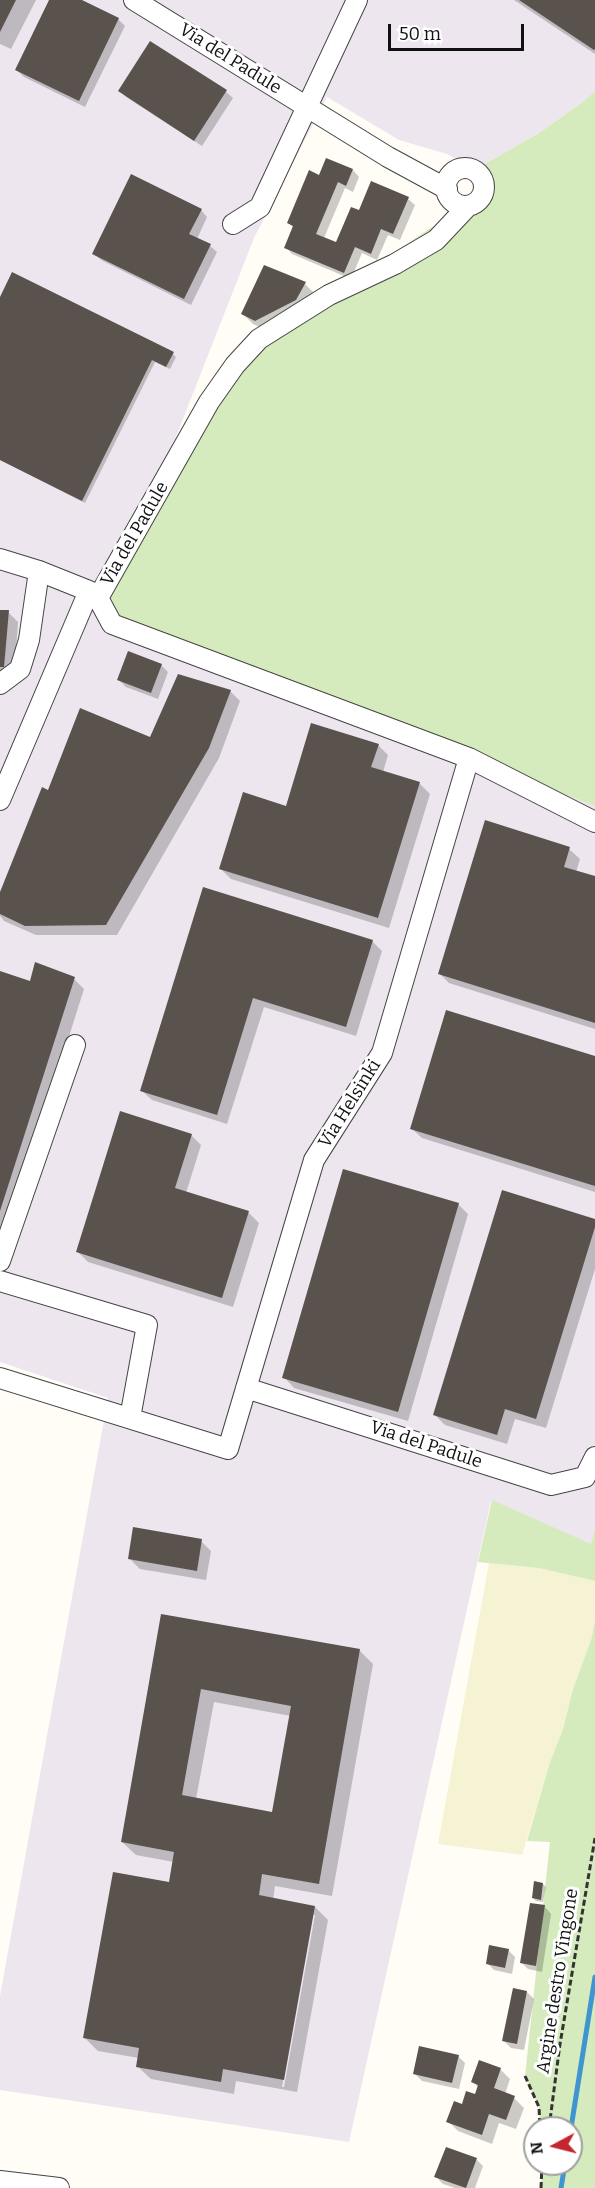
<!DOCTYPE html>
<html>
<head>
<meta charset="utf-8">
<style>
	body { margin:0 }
	#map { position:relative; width:595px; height:2188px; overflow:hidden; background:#fffdf5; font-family:Bitter,serif }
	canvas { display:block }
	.north { position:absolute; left:523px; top:2116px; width:60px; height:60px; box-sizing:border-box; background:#fff; border:2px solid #a0a0a0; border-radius:50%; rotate:263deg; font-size:16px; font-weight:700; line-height:24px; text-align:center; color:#111 }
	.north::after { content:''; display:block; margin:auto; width:21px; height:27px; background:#c4262e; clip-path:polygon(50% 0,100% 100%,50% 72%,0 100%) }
	.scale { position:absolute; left:388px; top:24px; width:136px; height:27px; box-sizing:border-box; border:3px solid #111; border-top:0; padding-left:8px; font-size:18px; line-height:21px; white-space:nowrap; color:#111; -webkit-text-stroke:4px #fff; paint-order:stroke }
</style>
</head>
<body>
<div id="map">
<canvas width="595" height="2188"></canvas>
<div class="north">N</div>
<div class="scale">50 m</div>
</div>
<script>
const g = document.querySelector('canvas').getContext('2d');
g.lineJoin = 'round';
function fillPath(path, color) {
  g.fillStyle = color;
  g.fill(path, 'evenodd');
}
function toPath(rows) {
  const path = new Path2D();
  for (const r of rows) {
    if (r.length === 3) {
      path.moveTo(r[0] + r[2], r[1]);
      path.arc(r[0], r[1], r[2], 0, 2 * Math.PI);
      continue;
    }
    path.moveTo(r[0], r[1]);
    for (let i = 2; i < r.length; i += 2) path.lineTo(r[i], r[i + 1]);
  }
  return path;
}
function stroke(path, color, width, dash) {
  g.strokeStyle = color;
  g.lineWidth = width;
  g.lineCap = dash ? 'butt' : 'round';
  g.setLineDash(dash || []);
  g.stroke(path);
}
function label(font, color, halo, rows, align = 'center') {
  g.font = font + ' Bitter,serif';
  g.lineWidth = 6;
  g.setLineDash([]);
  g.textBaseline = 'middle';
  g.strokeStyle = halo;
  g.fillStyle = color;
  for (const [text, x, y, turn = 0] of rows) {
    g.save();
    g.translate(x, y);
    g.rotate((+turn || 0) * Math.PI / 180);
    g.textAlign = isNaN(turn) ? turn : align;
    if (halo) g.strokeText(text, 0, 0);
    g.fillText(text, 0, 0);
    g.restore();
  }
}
const industrial = toPath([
	[0,0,595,0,595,91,584,101,539,133,474,170,447,154,399,140,327,97,254,238,141,526,112,624,595,806,595,1529,591,1545,491,1501,349,2142,0,2090,0,1996,108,1398,0,1362]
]);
const farmland = toPath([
	[489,1563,539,1568,595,1581,595,1621,591,1640,573,1689,563,1729,550,1762,522,1855,438,1844]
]);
const green = toPath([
	[595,91,595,806,112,624,98,598,235,365,386,258,429,229,478,201,482,196,484,185,482,179,474,170,539,133,584,101],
	[492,1500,591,1544,595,1529,595,1581,539,1568,478,1562],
	[595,1621,595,2188,541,2188,542,2164,571,2164,571,2128,540,2128,539,2107,525,2076,550,1842,527,1841,550,1762,563,1729,573,1689,591,1640]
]);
const shadow = toPath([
	[0,0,36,0,11,49,0,44],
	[51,0,78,0,118,19,125,26,85,107,24,77,17,70],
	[514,0,595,0,595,54],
	[151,43,226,92,233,98,202,146,126,97,120,91],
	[327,160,353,170,359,177,353,192,345,188,324,238,337,244,360,212,408,199,415,205,400,240,388,235,377,260,362,253,351,279,292,254,286,247,294,228,289,223,320,177],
	[201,210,207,217,197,239,210,246,217,252,191,305,101,260,94,254],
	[305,284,315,294,266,330,253,324,243,314],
	[0,300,173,354,176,357,170,369,155,362,85,503,0,460],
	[0,611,8,612,18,622,14,677,0,676],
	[161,665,168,672,158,699,126,687,119,680],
	[230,691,240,701,219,758,117,935,36,935,4,921,0,916,0,896,49,792,151,738],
	[378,745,388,755,383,772,419,783,430,794,389,928,231,879,221,869,287,807],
	[569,849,580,859,576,872,595,878,595,1029,449,983,439,973],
	[204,888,372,941,382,951,356,1036,264,1007,227,1124,152,1100,141,1090],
	[0,972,30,983,74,979,84,989,6,1235,0,1233],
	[595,1058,595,1192,422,1138,411,1128],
	[191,1135,201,1145,186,1193,249,1213,259,1223,233,1307,88,1262,78,1252],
	[458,1204,468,1214,408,1421,294,1388,284,1377],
	[595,1220,595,1269,546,1428,515,1419,507,1444,445,1425,434,1414],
	[201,1541,211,1551,206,1580,140,1569,129,1558],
	[163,1615,360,1651,373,1664,332,1896,275,1886,273,1900,315,1907,328,1920,297,2092,236,2081,234,2094,151,2079,137,2066,139,2058,98,2051,85,2038,171,1883,174,1862,136,1855,122,1842],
	[214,1702,291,1716,273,1814,196,1799],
	[312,1915,315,1915,284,2087,282,2087],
	[543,1884,546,1887,543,1902,536,1901,533,1898],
	[545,1907,551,1914,542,1972,528,1969,522,1963],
	[508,1950,515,1957,512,1974,494,1970,487,1963],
	[527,1992,534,1999,524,2050,511,2048,504,2041],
	[458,2056,465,2063,459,2089,422,2081,415,2074],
	[500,2069,510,2079,505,2094,514,2098,524,2108,516,2129,499,2123,492,2144,458,2131,448,2121,463,2106,476,2096,479,2088,473,2082],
	[476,2159,483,2166,475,2188,455,2188,443,2184,436,2177]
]);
const stream = toPath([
	[571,2128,595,1977],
	[561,2188,565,2164]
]);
const building = toPath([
	[0,0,16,0,0,32],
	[49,0,82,0,119,18,79,101,15,70],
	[519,0,595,0,595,49,594,50],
	[150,41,227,90,194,141,118,91],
	[326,158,353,169,346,186,338,182,316,234,336,242,351,207,359,210,371,181,409,197,393,234,381,229,371,254,355,247,344,273,284,248,293,226,287,223,309,170,319,175],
	[131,174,202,209,189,234,211,244,184,299,92,254],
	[264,265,306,282,296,300,255,321,241,314],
	[12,272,174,352,166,367,152,360,82,501,0,460,0,297],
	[0,610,9,610,4,667,0,667],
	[128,651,162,664,151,693,117,680],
	[178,674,231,690,209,748,106,925,25,926,0,914,0,892,42,787,48,790,80,708,150,737],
	[311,723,379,744,371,767,420,782,378,918,219,869,243,792,286,806],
	[485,820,570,847,564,867,595,876,595,1023,438,974],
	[203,887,373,940,346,1027,253,998,217,1115,140,1091],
	[35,962,75,977,0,1211,0,971,30,981],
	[446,1010,595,1056,595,1186,410,1129],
	[120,1111,192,1134,175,1188,249,1211,222,1298,76,1252],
	[343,1169,459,1203,398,1412,282,1378],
	[502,1190,595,1219,595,1227,536,1419,505,1409,497,1435,433,1415],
	[133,1527,202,1539,197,1571,128,1559],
	[161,1614,360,1649,319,1884,262,1874,259,1895,315,1906,284,2080,223,2069,221,2082,136,2067,139,2048,83,2038,113,1872,169,1882,174,1852,121,1842],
	[201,1689,291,1706,272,1812,182,1795],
	[534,1881,543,1883,541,1900,532,1898],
	[530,1903,545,1905,536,1966,520,1963],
	[489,1945,509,1949,505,1968,486,1964],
	[513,1988,527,1991,517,2044,502,2041],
	[419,2046,459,2055,452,2083,413,2074],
	[479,2060,501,2068,494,2088,515,2096,506,2120,489,2114,482,2135,446,2122,454,2101,462,2104,466,2091,475,2094,478,2085,471,2082],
	[446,2147,477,2158,466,2188,434,2177]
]);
const path = toPath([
	[525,2076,539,2107,540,2128],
	[549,2128,560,2044,595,1838],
	[544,2173,545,2164],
	[541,2188,542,2164]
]);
const minor = toPath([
	[134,0,388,157,447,189],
	[465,187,19],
	[233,224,260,207,357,0],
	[0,559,39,571,89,591,98,598,112,624,469,758,595,822],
	[98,598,209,402,235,365,259,339,329,295,395,264,436,240,468,206],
	[0,684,20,669,29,640,39,571],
	[0,800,89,591],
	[0,1261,75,1045],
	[0,1281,147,1325,130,1418],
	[0,1378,228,1449,314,1160,382,1053,469,758],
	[246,1388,551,1485,585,1477,595,1457],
	[0,2181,59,2188]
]);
const streetNames = [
	["Via del Padule",230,59,32],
	["Via del Padule",135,534,-60],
	["Via Helsinki",350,1104,-58],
	["Via del Padule",426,1445,18],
	["Argine destro Vingone",558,1981,-81]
];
fillPath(industrial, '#eee6ef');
fillPath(farmland, '#f6f3d4');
fillPath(green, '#d5ebbd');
fillPath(shadow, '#0003');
stroke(stream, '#3f96cf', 5);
fillPath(building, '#5a524d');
stroke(minor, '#444', 22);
stroke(path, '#333', 3, [6, 3]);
stroke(minor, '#fff', 20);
label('18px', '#111', '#fff', streetNames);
</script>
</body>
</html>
